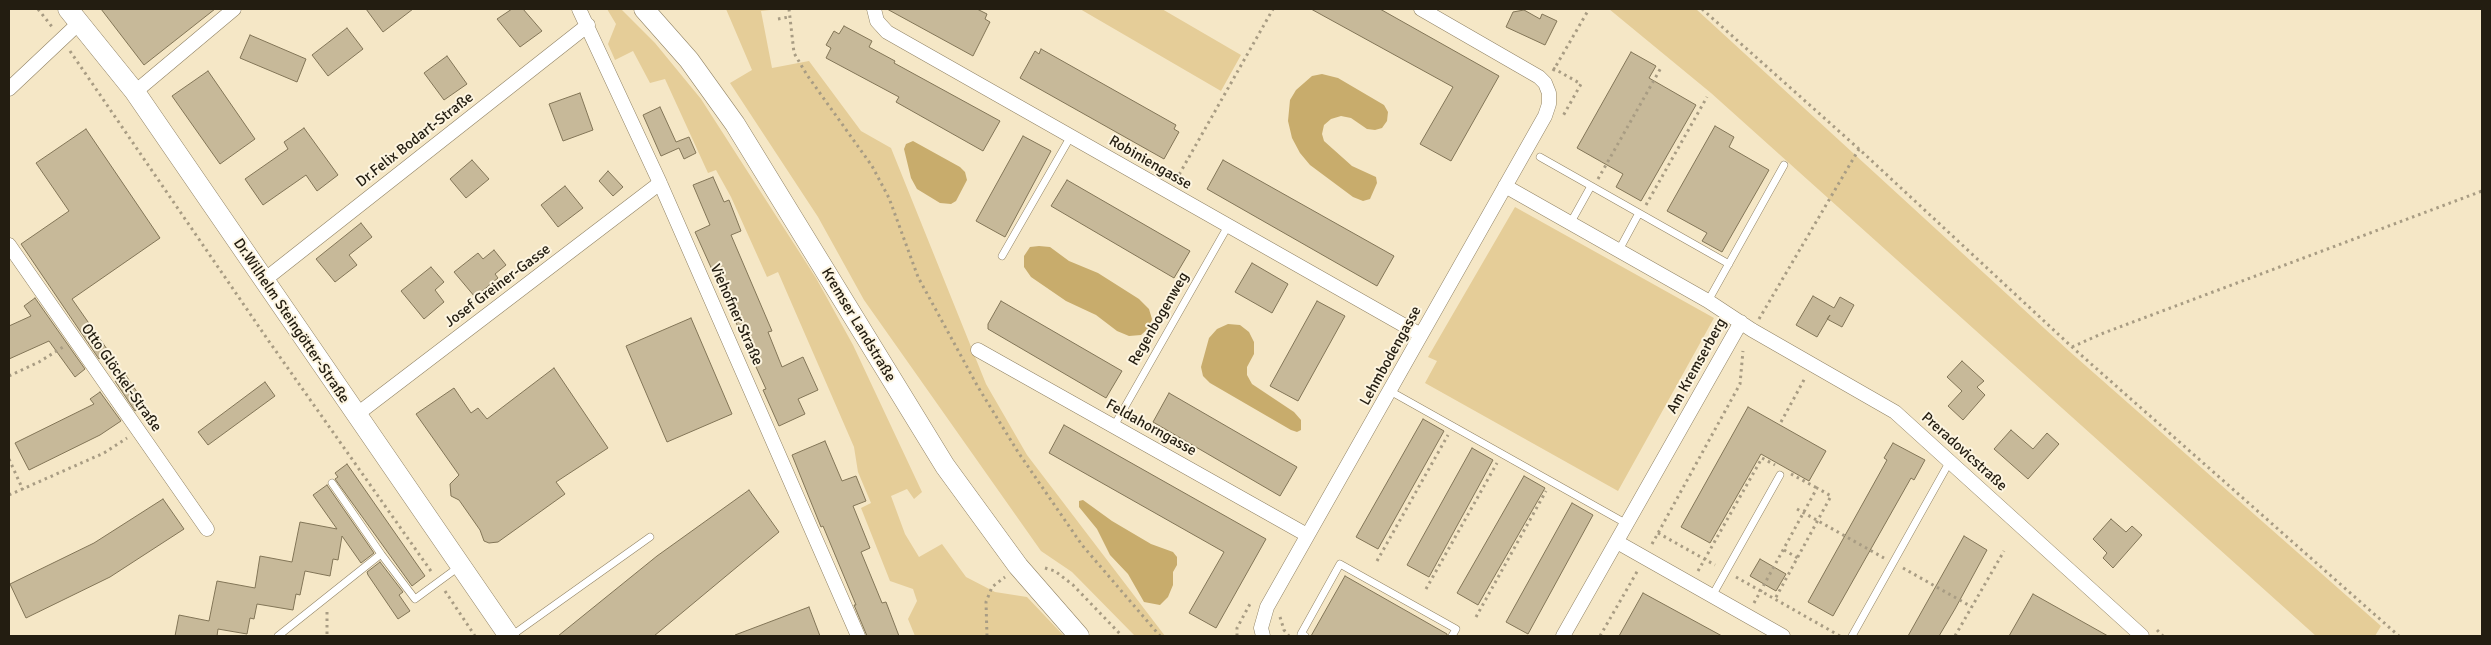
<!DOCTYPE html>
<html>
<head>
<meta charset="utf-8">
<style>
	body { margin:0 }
	#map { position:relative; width:2491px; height:645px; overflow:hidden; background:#f5e7c6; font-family:Signika,sans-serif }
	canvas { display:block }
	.frame { position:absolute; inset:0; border:10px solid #231d11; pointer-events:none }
</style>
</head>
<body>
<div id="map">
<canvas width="2491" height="645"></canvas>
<div class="frame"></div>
</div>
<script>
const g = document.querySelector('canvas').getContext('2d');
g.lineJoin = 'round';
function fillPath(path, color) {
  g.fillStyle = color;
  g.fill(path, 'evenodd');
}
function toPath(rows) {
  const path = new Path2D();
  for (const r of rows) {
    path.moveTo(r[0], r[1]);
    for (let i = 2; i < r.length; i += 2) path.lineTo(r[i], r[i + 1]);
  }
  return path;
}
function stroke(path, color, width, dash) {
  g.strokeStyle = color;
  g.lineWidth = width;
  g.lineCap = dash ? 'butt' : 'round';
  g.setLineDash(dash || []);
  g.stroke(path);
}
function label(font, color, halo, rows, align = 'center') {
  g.font = font + ' Signika,sans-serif';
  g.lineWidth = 4;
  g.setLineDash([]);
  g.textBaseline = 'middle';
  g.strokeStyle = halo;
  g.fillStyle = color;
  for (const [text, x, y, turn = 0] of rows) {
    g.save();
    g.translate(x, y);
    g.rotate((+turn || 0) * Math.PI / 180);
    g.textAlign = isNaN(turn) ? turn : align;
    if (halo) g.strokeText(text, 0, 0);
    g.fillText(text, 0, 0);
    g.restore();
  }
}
const green = toPath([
	[607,9,621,9,655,43,701,99,816,278,853,345,922,492,914,499,907,489,891,496,905,534,919,557,942,544,966,577,995,592,1027,597,1064,636,915,636,908,619,917,601,913,589,890,581,861,508,871,503,858,472,854,447,778,272,767,277,731,197,716,170,708,173,665,79,650,83,633,51,615,60,608,44,616,24],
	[726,9,779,9,761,11,772,68,809,61,861,131,891,148,986,384,1027,455,1165,636,1135,636,1072,572,1041,551,864,300,818,217,730,83,752,70],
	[1080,9,1162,9,1241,55,1221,91],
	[1609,9,1696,9,2069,351,2381,626,2375,636,2316,636,1711,93],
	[1515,207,1714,318,1618,491,1425,383,1437,361,1428,357]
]);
const water = toPath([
	[1322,74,1338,78,1384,105,1388,112,1387,121,1382,128,1375,130,1367,129,1351,118,1341,116,1331,119,1324,125,1322,134,1324,141,1352,166,1376,177,1377,183,1370,199,1363,201,1353,197,1310,165,1300,153,1292,138,1288,121,1290,100,1296,90,1312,76],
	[913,141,960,167,965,172,967,180,956,201,951,204,940,203,917,189,911,178,904,149,906,144],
	[1039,246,1050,247,1069,261,1098,273,1139,299,1149,309,1152,319,1150,327,1141,335,1129,336,1117,331,1096,315,1066,301,1031,277,1024,267,1024,256,1030,247],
	[1228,324,1240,325,1249,332,1254,342,1254,354,1247,367,1247,375,1252,384,1294,412,1301,420,1301,430,1297,432,1291,430,1210,383,1203,376,1201,367,1209,338,1217,329],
	[1083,500,1112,521,1151,544,1173,552,1177,557,1177,565,1173,572,1173,585,1168,597,1160,605,1144,602,1128,574,1110,555,1097,529,1079,507,1079,501]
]);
const building = toPath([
	[101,9,215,9,144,65,101,9],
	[366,9,413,9,383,32,366,9],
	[512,9,523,9,542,31,520,47,497,19,512,9],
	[887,9,977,9,987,14,985,19,990,22,973,56,887,9],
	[1311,9,1380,9,1499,76,1451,161,1420,144,1453,87,1311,9],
	[1524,10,1540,19,1542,14,1557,21,1545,45,1506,27,1513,12,1524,10],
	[844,26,872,41,869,47,895,61,894,63,1000,121,983,151,896,102,899,97,826,58,831,48,826,45,834,31,839,34,844,26],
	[347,28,363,49,328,76,312,55,347,28],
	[250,35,306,59,297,82,240,58,250,35],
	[1041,49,1176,125,1174,129,1179,132,1164,159,1020,78,1035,51,1039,54,1041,49],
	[1631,52,1656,66,1649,78,1696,105,1641,201,1616,187,1623,174,1577,148,1631,52],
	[447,56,467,84,444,100,424,73,447,56],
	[208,71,255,139,220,164,172,96,208,71],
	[580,93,593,130,563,141,549,104,580,93],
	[660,107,676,142,689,137,696,153,684,159,679,148,661,156,643,115,660,107],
	[1715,126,1734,137,1729,147,1769,170,1722,252,1702,241,1707,233,1667,211,1715,126],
	[304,128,338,175,317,191,306,175,263,205,245,179,288,149,284,142,304,128],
	[86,129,160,238,72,299,109,352,99,359,21,244,69,211,36,163,86,129],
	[1023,136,1051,151,1005,237,976,221,1023,136],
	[472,160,489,179,466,198,450,179,472,160],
	[1223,160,1394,256,1377,286,1207,189,1223,160],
	[608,171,623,187,613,196,599,181,608,171],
	[713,177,724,202,729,200,741,231,731,235,772,331,768,332,782,367,803,357,818,390,798,399,805,414,779,426,763,390,766,389,695,232,710,225,693,185,713,177],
	[1067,180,1190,251,1174,278,1051,206,1067,180],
	[565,186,583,208,558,227,541,205,565,186],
	[361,223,372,237,349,255,357,265,335,282,316,259,361,223],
	[494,250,506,265,495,274,498,278,475,297,454,272,478,253,483,259,494,250],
	[1252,263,1288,284,1272,313,1235,292,1252,263],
	[431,267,444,282,435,290,444,302,424,319,401,291,431,267],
	[1813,296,1834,308,1840,297,1854,305,1842,327,1827,319,1830,315,1817,337,1796,325,1813,296],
	[35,298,85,369,75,377,49,341,9,359,9,326,31,316,24,306,35,298],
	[1001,301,1122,371,1106,398,988,329,988,324,1001,301],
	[1317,301,1345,316,1298,401,1270,386,1317,301],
	[691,318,732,414,667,442,626,346,691,318],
	[1962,361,1984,381,1977,387,1985,395,1963,420,1948,406,1962,391,1947,377,1962,361],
	[554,368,608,448,556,482,565,494,498,542,489,543,484,541,480,530,459,500,451,496,450,484,459,475,416,414,454,388,471,413,478,408,487,419,554,368],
	[125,374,145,404,135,411,115,381,125,374],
	[265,382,275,396,208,445,198,432,265,382],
	[100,392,121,421,100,435,29,470,15,443,94,404,90,399,100,392],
	[1169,393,1297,467,1280,496,1153,422,1169,393],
	[1748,407,1826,451,1809,481,1761,454,1710,543,1681,527,1748,407],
	[1423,419,1444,431,1378,549,1356,537,1423,419],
	[1064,425,1266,539,1216,628,1189,613,1224,552,1049,453,1064,425],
	[2011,430,2033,449,2047,433,2059,444,2028,479,1994,449,2011,430],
	[825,441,842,481,856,476,866,501,853,506,870,548,861,552,882,603,886,602,899,636,867,636,854,605,856,605,823,526,821,527,792,455,825,441],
	[1893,443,1925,460,1914,480,1911,478,1833,616,1808,602,1887,460,1884,458,1893,443],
	[1472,448,1493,460,1429,577,1407,565,1472,448],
	[347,464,425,576,412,586,335,479,338,477,335,473,347,464],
	[1524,476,1545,488,1478,605,1457,593,1524,476],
	[327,485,374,553,361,563,342,536,338,560,333,559,330,576,305,571,300,595,296,594,293,610,257,604,254,619,250,618,247,634,218,629,217,636,175,636,179,615,209,621,217,581,255,588,260,556,292,562,300,522,337,529,313,495,327,485],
	[749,490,779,532,654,636,558,636,657,556,749,490],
	[163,499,184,529,110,577,26,618,10,584,94,543,163,499],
	[1572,503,1593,515,1528,634,1506,622,1572,503],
	[2111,519,2126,532,2132,526,2142,535,2113,568,2103,558,2107,553,2093,539,2111,519],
	[1964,536,1987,550,1955,609,1939,636,1908,636,1964,536],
	[1760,559,1786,574,1776,591,1750,576,1760,559],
	[380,562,403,592,399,595,410,611,398,619,368,575,367,572,380,562],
	[1345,576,1447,634,1447,636,1311,636,1345,576],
	[1643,593,1722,636,1619,636,1643,593],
	[2033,594,2108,636,2009,636,2033,594],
	[809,607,820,636,736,636,735,635,809,607]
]);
const path = toPath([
	[38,9,53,28],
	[789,9,794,53,807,75,872,166,889,198,918,277,978,387,1018,452,1082,545,1160,636],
	[1702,9,1859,149,2072,347,2399,636],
	[778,19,789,17],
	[70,51,268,340,433,574],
	[1553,68,1581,84,1563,116],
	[1553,71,1589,9],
	[1598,179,1662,66],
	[1176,180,1273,9],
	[1646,205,1707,97],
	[1759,319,1859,149],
	[2072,347,2101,334,2482,191],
	[1385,363,1394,347],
	[9,376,39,362,63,347],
	[1781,422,1805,378],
	[9,459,23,490],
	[1791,474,1817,488],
	[9,495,104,453,127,438],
	[1797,509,1884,558],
	[1658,533,1715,565],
	[1652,544,1740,384,1743,351],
	[1784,550,1798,558],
	[1377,561,1448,435],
	[1045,568,1055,571,1073,585,1122,636],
	[1903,568,1972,607],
	[1698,571,1762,458,1775,465],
	[1736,577,1840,636],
	[1426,589,1497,463],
	[445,591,475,636],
	[1754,603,1817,488,1831,496,1775,599],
	[327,612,327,636],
	[1280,617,1284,630,1289,636],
	[1476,617,1546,491],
	[2157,630,2163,636],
	[987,636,986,602,992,587,1005,577],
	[1237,636,1237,628,1251,602],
	[1600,636,1638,570],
	[1955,636,2004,551]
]);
const lane = toPath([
	[1540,157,1729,264],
	[1571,222,1591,186],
	[1619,250,1639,213],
	[1002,256,1071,136],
	[1708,301,1784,165],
	[1390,391,1627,524],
	[1114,426,1228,226],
	[381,554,415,599,460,566],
	[1712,596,1780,475],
	[278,636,381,554,332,483],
	[511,636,650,537],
	[1305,636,1301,634,1340,564,1456,629,1452,636],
	[1852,636,1950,461]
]);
const street = toPath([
	[579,9,660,183,858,636],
	[874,9,877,21,887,32,1421,335],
	[9,89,79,23],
	[135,92,234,9],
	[1505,186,1708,301,1752,330,1895,412,2142,636],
	[9,245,207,529],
	[263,281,588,25],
	[978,350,1307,535],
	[356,415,660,183],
	[1617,542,1783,636],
	[1263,636,1261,628,1267,607,1545,116,1549,104,1549,93,1545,83,1539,77,1421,9],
	[1563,636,1741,322]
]);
const secondary = toPath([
	[68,9,135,92,509,636],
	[644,9,689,60,735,124,945,466,1018,566,1079,636]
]);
const streetNames = [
	["Dr.Felix Bodart-Straße",415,140,-38],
	["Robiniengasse",1150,163,30],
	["Josef Greiner-Gasse",498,286,-37],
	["Viehofner Straße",736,315,66],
	["Regenbogenweg",1159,319,-60],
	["Dr.Wilhelm Steingötter-Straße",291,321,56],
	["Kremser Landstraße",858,325,59],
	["Lehmbodengasse",1391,356,-61],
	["Am Kremserberg",1697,366,-61],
	["Otto Glöckel-Straße",121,378,55],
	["Feldahorngasse",1151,428,29],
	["Preradovicstraße",1964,452,42]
];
fillPath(green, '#e5cd98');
fillPath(water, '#c8ac6c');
fillPath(building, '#c7b999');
stroke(building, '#827557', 1);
stroke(lane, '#908264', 8);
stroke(street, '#908264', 15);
stroke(secondary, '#908264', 21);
stroke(path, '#a89c83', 3, [2.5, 4]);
stroke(lane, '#fff', 7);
stroke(street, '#fff', 14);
stroke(secondary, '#fff', 20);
label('15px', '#231d11', '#fdf5e1', streetNames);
</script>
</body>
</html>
